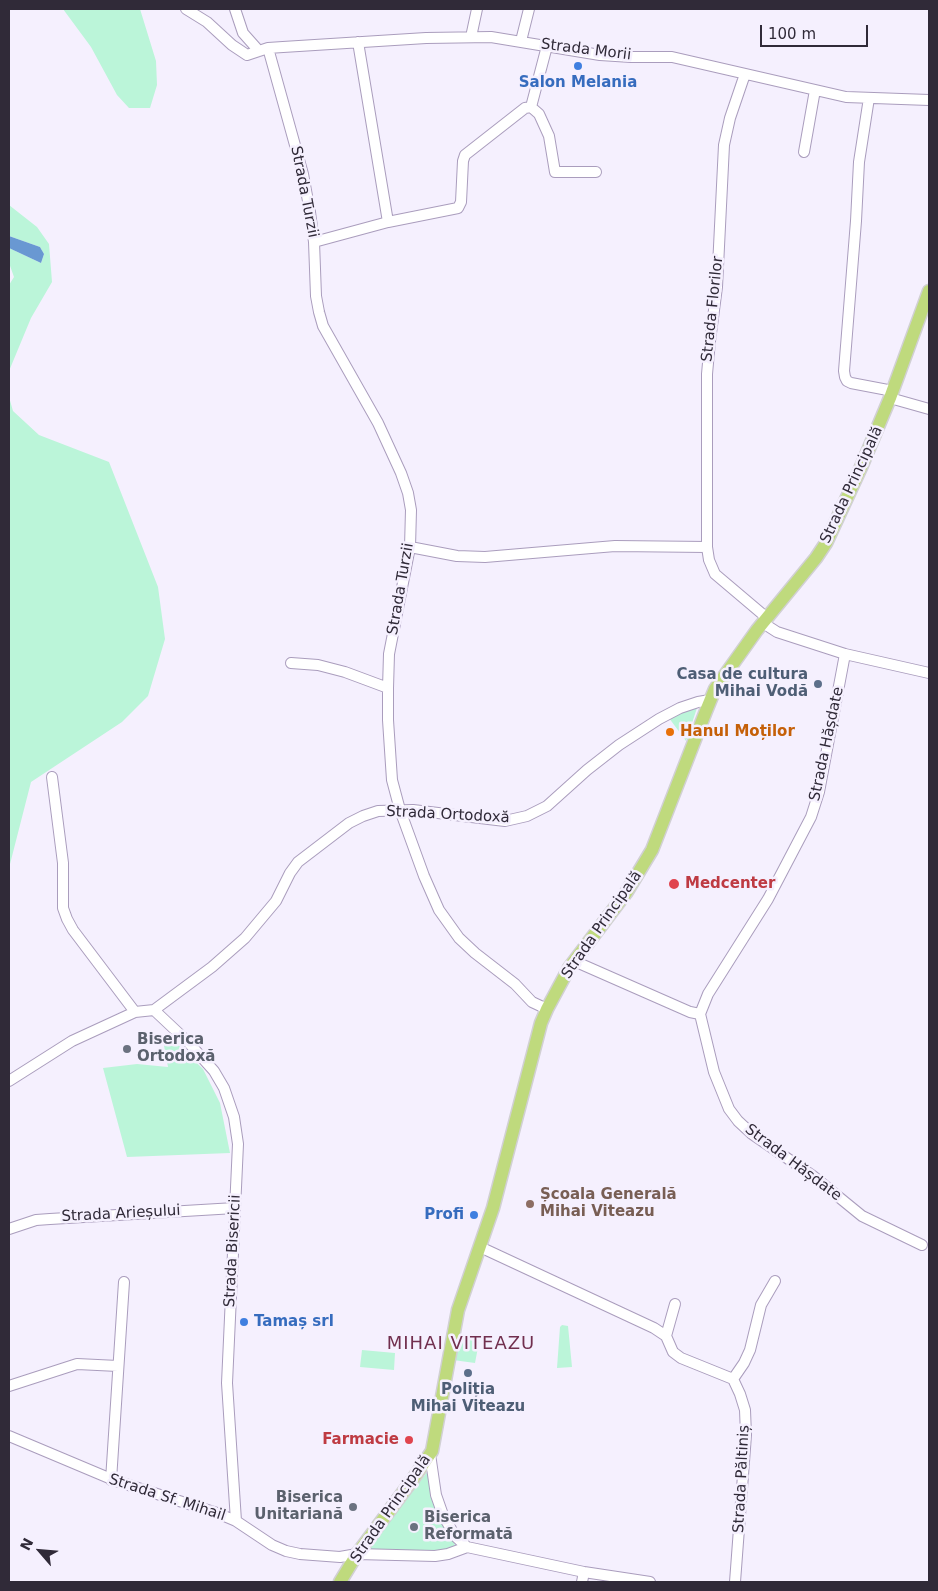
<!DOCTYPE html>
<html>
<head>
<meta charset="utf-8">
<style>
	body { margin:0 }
	#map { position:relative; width:938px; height:1591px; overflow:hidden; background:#f5f0fe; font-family:"DejaVu Sans",sans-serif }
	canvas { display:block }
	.frame { position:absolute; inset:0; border:10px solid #302a38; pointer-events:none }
	.north { position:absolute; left:15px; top:1526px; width:50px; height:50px; -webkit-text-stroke:4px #f5f0fe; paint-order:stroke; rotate:297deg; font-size:14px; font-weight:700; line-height:20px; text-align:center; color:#302a38 }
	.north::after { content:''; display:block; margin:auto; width:18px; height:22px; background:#302a38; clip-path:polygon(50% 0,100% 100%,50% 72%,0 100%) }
	.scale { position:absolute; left:760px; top:25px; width:108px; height:22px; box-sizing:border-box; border:2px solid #302a38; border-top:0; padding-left:6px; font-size:15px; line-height:18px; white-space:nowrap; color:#302a38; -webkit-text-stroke:4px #f5f0fe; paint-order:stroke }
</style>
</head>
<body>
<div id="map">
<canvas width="938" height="1591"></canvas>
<div class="frame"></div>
<div class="north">N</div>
<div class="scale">100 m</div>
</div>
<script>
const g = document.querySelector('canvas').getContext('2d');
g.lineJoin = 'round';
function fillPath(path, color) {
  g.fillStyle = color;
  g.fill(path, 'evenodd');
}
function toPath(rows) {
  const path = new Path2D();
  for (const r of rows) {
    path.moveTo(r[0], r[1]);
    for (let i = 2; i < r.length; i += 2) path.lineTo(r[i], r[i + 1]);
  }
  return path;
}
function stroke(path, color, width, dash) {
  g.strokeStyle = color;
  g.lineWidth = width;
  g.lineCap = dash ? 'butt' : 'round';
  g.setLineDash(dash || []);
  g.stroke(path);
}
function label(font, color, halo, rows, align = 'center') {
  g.font = font + ' "DejaVu Sans",sans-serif';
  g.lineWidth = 5;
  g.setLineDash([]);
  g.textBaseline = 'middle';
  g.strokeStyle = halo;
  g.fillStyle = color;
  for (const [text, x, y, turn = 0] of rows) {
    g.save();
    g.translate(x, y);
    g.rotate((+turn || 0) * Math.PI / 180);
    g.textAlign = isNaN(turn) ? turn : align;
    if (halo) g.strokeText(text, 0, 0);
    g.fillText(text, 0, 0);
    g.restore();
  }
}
const green = toPath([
	[63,9,140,9,156,61,157,85,150,108,129,108,117,95,91,47],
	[9,205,37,227,49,244,52,282,31,318,9,371,9,285,14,277,9,263,9,248,41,263,44,254,40,247,9,236],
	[9,397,13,411,39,435,109,462,158,587,165,639,148,696,122,722,31,782,9,868],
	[697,708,686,741,669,718,682,710],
	[162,1035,171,1038,203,1069,220,1103,230,1153,127,1157,103,1068,137,1064,168,1067],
	[562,1325,568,1326,572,1367,557,1368,560,1327],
	[458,1338,479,1342,475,1363,453,1360],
	[362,1350,395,1353,394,1370,360,1367],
	[428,1471,438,1510,455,1545,452,1551,364,1552]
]);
const water = toPath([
	[9,236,40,247,44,254,41,263,9,248]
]);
const minor = toPath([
	[186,9,207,22,232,45,247,55,268,48,283,47,426,38,491,37,600,55,631,57,672,57,846,97,929,100],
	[235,9,243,33,259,51],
	[471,37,477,9],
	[521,41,529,9],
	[358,42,388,222],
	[268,48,303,174,310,212,314,242,316,296,319,312,323,326,378,423,401,473,408,493,411,510,410,547,389,654,388,688,388,720,392,780,400,810,424,876,439,910,459,938,475,953,515,984,532,1002,547,1009],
	[745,74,730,118,724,145,717,287,710,341,707,374,707,547,709,560,715,574,767,618],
	[869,98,859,162,856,221,844,371,845,377,847,381,851,383,893,391],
	[531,107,547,46],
	[804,152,815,90],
	[314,242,388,222,458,208,461,202,463,161,465,155,525,108,531,107,539,114,549,136,555,172,596,172],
	[890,398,929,409],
	[410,547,457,556,485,557,615,546,707,547],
	[763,623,777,632,845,654,929,673],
	[845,654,819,792,811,817,768,899,708,994,700,1014,714,1072,729,1109,738,1121,752,1134,813,1176,862,1216,922,1245],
	[291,663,318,665,345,672,388,688],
	[52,777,63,863,63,908,67,919,73,930,135,1012],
	[574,961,690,1012,700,1014],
	[154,1010,188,1042,214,1071,224,1088,234,1117,238,1144,227,1383,236,1521],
	[9,1081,72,1041,135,1012,154,1010,212,967,245,938,276,901,290,873,298,862,349,823,363,816,378,811,413,810,505,821,527,816,547,806,587,770,619,745,659,719,680,708,698,702,710,700],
	[9,1229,36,1220,50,1219,235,1208],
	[480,1247,654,1328,666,1336,673,1352,681,1358,733,1379,740,1394,745,1410,746,1435,735,1582],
	[666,1336,675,1304],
	[733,1379,744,1363,750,1350,761,1305,775,1281],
	[9,1386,77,1364,118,1366],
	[9,1436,116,1481,217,1513,236,1521,272,1545,286,1551,300,1554,340,1557,357,1554,435,1556,448,1554,467,1547,584,1572,650,1582],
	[430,1454,436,1495,443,1515,455,1536,467,1547],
	[111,1480,124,1282],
	[582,1582,584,1572]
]);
const major = toPath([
	[340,1582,357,1554,413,1479,432,1451,458,1310,493,1208,541,1023,547,1009,569,968,626,893,652,850,706,711,715,689,757,630,816,558,826,543,862,465,890,398,929,291]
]);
const markers = [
	[578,66,5,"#3f7fe0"],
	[818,684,5,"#5c6f8a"],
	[670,732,5,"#e8710a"],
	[674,884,6,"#e0444e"],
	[127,1049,5,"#6b7280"],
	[530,1204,5,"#8d6e63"],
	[474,1215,5,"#3f7fe0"],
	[244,1322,5,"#3f7fe0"],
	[468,1373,5,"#5c6f8a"],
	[409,1440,5,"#e0444e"],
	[353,1507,5,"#6b7280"],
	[414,1527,5,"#6b7280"]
];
const streetNames = [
	["Strada Morii",586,50,7],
	["Strada Turzii",304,192,79],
	["Strada Florilor",713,309,-84],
	["Strada Principală",852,485,-65],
	["Strada Turzii",401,589,-80],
	["Strada Hășdate",827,744,-78],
	["Strada Ortodoxă",448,815,3],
	["Strada Principală",602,925,-55],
	["Strada Hășdate",793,1163,37],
	["Strada Arieșului",121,1214,-3],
	["Strada Bisericii",233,1251,-87],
	["Strada Păltiniș",742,1479,-87],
	["Strada Sf. Mihail",167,1498,18],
	["Strada Principală",391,1509,-55]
];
const shopNames = [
	["Salon Melania",578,83],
	["Profi",464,1215,"right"],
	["Tamaș srl",254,1322,"left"]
];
const serviceNames = [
	["Casa de cultura",808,675],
	["Mihai Vodă",808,692],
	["Poliția",468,1390,"center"],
	["Mihai Viteazu",468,1407,"center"]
];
const foodNames = [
	["Hanul Moților",680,732]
];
const healthNames = [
	["Medcenter",685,884],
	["Farmacie",399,1440,"right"]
];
const worshipNames = [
	["Biserica",137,1040],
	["Ortodoxă",137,1057],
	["Biserica",343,1498,"right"],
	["Unitariană",343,1515,"right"],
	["Biserica",424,1518],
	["Reformată",424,1535]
];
const educationNames = [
	["Școala Generală",540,1195],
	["Mihai Viteazu",540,1212]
];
const quarterNames = [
	["MIHAI VITEAZU",461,1344]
];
fillPath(green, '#bbf5d9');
fillPath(water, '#6998d2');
stroke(minor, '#aa9dbd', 12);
stroke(major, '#d1d0d3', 15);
stroke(minor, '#fff', 10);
stroke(major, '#bfda7d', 12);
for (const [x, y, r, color] of markers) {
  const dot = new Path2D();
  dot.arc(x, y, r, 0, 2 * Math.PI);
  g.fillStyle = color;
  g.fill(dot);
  stroke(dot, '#f5f0fe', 2);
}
label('15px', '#302a38', '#f5f0fe', streetNames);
label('bold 15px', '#366cbe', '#f5f0fe', shopNames);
label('bold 15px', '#4e5e75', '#f5f0fe', serviceNames, 'right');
label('bold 15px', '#c56008', '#f5f0fe', foodNames, 'left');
label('bold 15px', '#be3a42', '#f5f0fe', healthNames, 'left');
label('bold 15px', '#5b616d', '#f5f0fe', worshipNames, 'left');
label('bold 15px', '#785e54', '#f5f0fe', educationNames, 'left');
g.letterSpacing = '1px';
label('18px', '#712f4e', '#f5f0fe', quarterNames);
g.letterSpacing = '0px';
</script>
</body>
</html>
